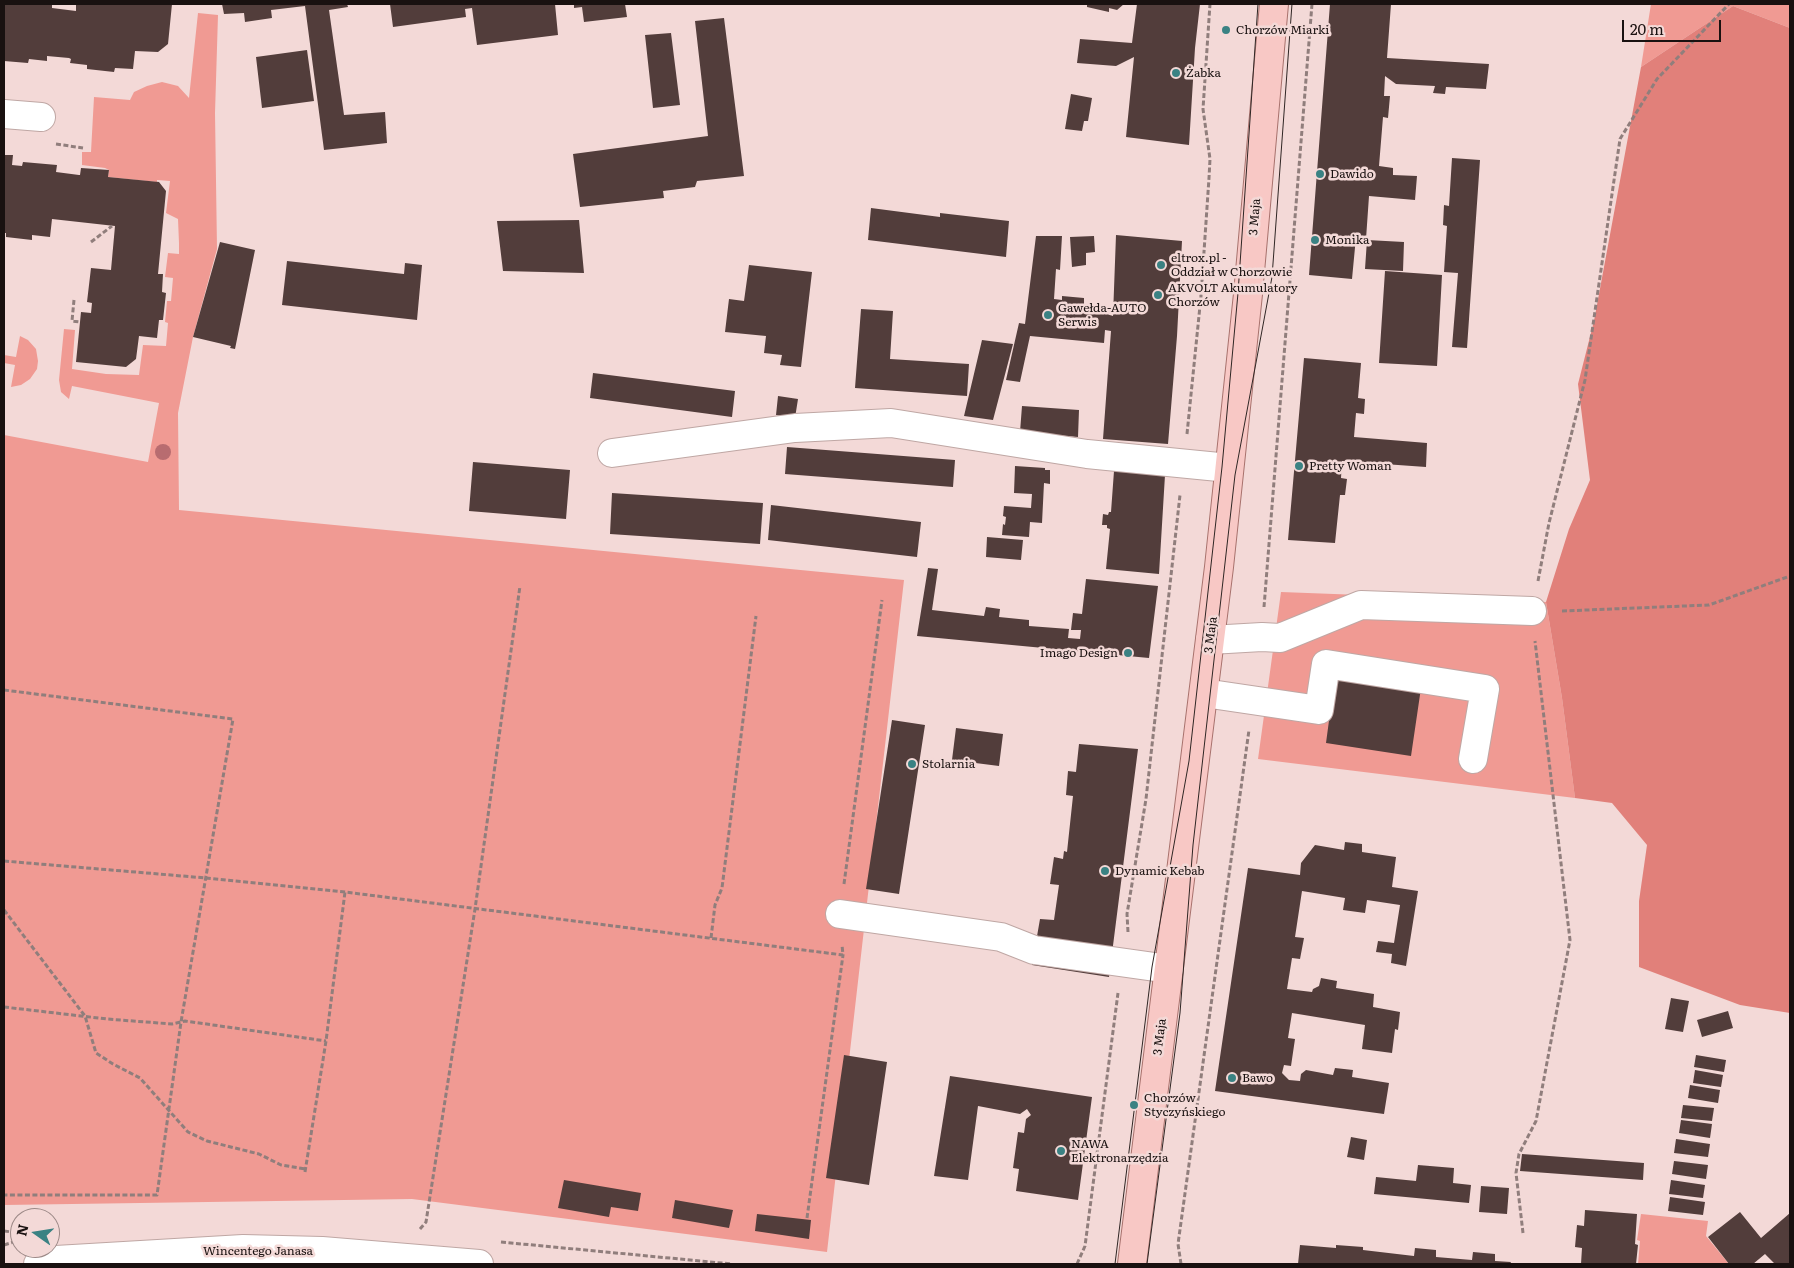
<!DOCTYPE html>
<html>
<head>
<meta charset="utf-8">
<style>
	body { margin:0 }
	#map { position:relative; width:1794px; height:1268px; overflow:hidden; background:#f3d9d7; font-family:Literata,serif }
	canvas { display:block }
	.frame { position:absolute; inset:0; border:5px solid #191110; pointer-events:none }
	.north { position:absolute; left:10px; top:1208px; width:50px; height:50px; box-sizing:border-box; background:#f3d9d7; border:1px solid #9c8987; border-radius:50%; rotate:283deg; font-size:14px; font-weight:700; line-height:20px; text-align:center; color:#191110 }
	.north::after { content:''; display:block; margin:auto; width:18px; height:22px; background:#3a8283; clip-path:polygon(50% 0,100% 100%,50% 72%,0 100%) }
	.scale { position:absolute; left:1622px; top:20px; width:99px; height:22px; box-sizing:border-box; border:2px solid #191110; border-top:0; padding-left:6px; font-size:15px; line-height:18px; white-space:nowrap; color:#191110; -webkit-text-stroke:4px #f3d9d7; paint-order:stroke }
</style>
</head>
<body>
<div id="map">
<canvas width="1794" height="1268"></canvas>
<div class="frame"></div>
<div class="north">N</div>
<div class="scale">20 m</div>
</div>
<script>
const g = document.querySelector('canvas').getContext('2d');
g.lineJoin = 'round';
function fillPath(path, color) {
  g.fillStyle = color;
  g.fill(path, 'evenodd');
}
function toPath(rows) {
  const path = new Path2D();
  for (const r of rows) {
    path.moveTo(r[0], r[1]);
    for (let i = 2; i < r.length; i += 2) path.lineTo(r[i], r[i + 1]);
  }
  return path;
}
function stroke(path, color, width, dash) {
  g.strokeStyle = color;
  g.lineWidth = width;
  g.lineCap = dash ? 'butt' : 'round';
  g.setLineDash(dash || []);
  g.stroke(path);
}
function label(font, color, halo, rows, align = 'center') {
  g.font = font + ' Literata,serif';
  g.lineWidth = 5;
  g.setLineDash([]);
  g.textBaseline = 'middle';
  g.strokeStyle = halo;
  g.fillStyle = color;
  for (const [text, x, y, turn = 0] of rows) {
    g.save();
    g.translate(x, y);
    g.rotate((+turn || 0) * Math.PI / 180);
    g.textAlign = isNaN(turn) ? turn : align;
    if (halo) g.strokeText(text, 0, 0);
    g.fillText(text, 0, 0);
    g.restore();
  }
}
const green = toPath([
	[1651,4,1790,4,1790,28,1733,6,1641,67],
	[198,13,218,15,215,113,217,249,193,337,178,413,179,510,904,580,827,1252,412,1199,4,1205,4,435,148,462,159,403,72,386,69,399,61,392,59,380,64,329,75,330,72,369,106,374,139,375,143,345,166,346,168,323,165,322,167,301,171,301,173,278,165,277,168,253,179,254,179,243,178,219,166,213,170,181,157,180,157,182,108,177,109,170,105,168,82,165,82,152,91,152,94,97,130,100,134,92,147,86,162,82,178,86,189,98],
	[20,336,28,340,36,349,38,361,37,369,30,379,21,385,11,387,15,365,4,363,4,355,16,357],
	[1281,592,1546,602,1562,698,1575,798,1258,759],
	[1641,1214,1708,1221,1706,1236,1729,1264,1638,1264,1640,1241,1637,1240]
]);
const forest = toPath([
	[1733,6,1790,28,1790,1013,1740,1005,1639,967,1639,901,1647,845,1612,803,1575,798,1562,698,1546,602,1569,529,1590,480,1578,384,1594,321,1641,67]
]);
const building = toPath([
	[4,4,52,4,52,8,76,11,76,4,172,4,168,44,158,52,135,51,133,69,115,68,114,72,87,69,87,65,70,63,71,59,69,58,47,56,47,61,29,59,28,63,4,61],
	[222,4,347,4,348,7,329,10,344,115,385,112,387,143,324,150,305,6,271,10,272,18,245,22,244,13,224,14],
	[390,4,555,4,558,35,477,45,472,8,465,9,466,17,393,27],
	[574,4,625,4,627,17,584,22,582,7,574,8],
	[1087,4,1124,4,1117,10,1109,8,1109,12,1087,7],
	[1137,4,1200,4,1195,48,1189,145,1126,137,1134,57,1116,66,1077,63,1080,39,1132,43],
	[1330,4,1391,4,1387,58,1489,64,1486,89,1446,87,1445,94,1433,93,1435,86,1396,84,1385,76,1384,96,1390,96,1388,118,1383,117,1379,166,1393,168,1393,175,1417,176,1415,200,1369,196,1366,239,1356,237,1352,279,1309,275],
	[724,18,744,176,697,181,695,187,663,191,664,198,580,207,573,154,708,136,695,21],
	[671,33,680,105,653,108,645,35],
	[307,50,314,101,262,108,256,57],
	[1071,94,1092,98,1088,121,1084,121,1082,131,1065,129],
	[4,155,13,155,12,165,22,166,23,162,57,165,56,172,79,175,80,175,81,168,109,170,108,177,159,182,166,191,158,274,163,274,162,292,166,293,163,320,159,320,157,338,139,336,136,359,126,367,76,362,81,312,91,313,92,303,87,302,91,268,111,270,115,226,52,219,50,237,32,235,32,240,6,237,6,233,4,233],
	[1452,158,1480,160,1467,348,1452,347,1458,273,1444,272,1447,226,1443,225,1444,205,1449,206],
	[871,208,940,217,940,213,1009,221,1006,257,868,240],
	[579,220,584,273,503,271,497,221],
	[1116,235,1182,241,1177,336,1168,444,1103,439,1111,331,1105,330,1104,343,1030,336,1020,382,1006,380,1019,323,1025,324,1036,236,1062,236,1060,270,1056,269,1054,299,1062,300,1062,296,1084,298,1084,307,1113,316],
	[1094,236,1095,252,1086,253,1086,265,1072,267,1070,237],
	[1367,240,1404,242,1403,271,1365,269],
	[220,242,255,250,235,349,230,348,231,346,193,337],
	[287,261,404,274,405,263,422,265,417,320,282,305],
	[749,265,812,272,801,367,780,365,782,355,764,353,766,336,725,332,729,299,744,301],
	[1385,271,1442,275,1437,366,1379,363],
	[861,309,893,311,890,359,969,364,967,396,855,388],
	[982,340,1013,344,993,420,964,416],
	[1304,358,1361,363,1358,398,1365,399,1364,414,1356,413,1354,437,1427,443,1426,467,1342,461,1341,478,1347,479,1345,495,1340,495,1335,543,1288,540],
	[593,373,735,391,732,417,590,398],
	[778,396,798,399,795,418,776,415],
	[1022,406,1079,410,1078,437,1020,432],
	[787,447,955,460,953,487,785,474],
	[473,462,570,470,566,519,469,511],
	[1015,466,1045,468,1045,470,1050,470,1050,484,1044,483,1042,523,1030,522,1029,537,1002,535,1003,524,1005,525,1006,517,1003,516,1004,506,1031,508,1032,494,1014,493],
	[1114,471,1165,475,1159,574,1106,569,1110,529,1107,528,1107,525,1102,525,1103,514,1108,515,1109,512,1111,512],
	[612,493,763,503,760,544,610,534],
	[771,505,921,522,917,557,768,540],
	[987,537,1023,540,1021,560,986,557],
	[928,568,938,569,932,610,984,616,986,607,1000,609,999,617,1029,620,1029,626,1069,629,1068,638,1080,639,1081,630,1071,630,1073,613,1082,614,1086,579,1158,586,1149,658,917,636],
	[1335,676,1421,688,1411,756,1326,743],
	[892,720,925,725,899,894,866,889],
	[956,728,1003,734,999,766,952,760],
	[1079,744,1138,749,1109,977,1032,965,1040,919,1054,920,1059,885,1050,884,1054,857,1063,859,1064,851,1067,852,1073,796,1066,795,1068,771,1076,772],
	[1345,842,1362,844,1362,852,1396,857,1392,887,1418,891,1406,966,1391,963,1392,954,1376,952,1378,941,1394,943,1400,905,1367,900,1365,913,1343,910,1345,898,1302,891,1295,937,1304,938,1300,959,1292,958,1287,989,1312,992,1313,989,1319,986,1321,978,1337,981,1336,988,1374,994,1373,1007,1400,1012,1398,1030,1395,1029,1392,1053,1362,1049,1365,1025,1292,1013,1288,1038,1295,1039,1291,1066,1284,1065,1282,1073,1289,1080,1300,1081,1301,1074,1306,1070,1333,1075,1335,1068,1353,1070,1352,1077,1389,1083,1384,1114,1215,1091,1248,868,1300,875,1301,863,1315,845,1344,850],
	[1671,998,1689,1001,1683,1032,1665,1029],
	[1728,1011,1733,1028,1702,1037,1697,1020],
	[844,1055,887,1062,869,1185,826,1178],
	[1696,1055,1726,1060,1724,1072,1694,1067],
	[1695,1070,1723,1075,1721,1087,1693,1083],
	[950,1076,1092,1097,1078,1200,1016,1191,1019,1169,1013,1168,1018,1132,1024,1133,1026,1119,1031,1115,1027,1109,1020,1114,978,1106,968,1180,934,1176],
	[1690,1085,1720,1090,1718,1103,1688,1098],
	[1683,1105,1714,1108,1712,1121,1681,1118],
	[1681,1120,1712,1124,1710,1138,1679,1133],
	[1351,1137,1367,1140,1364,1160,1347,1157],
	[1676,1139,1710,1144,1708,1157,1674,1153],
	[1522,1154,1644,1163,1643,1180,1520,1171],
	[1674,1161,1708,1165,1706,1179,1672,1174],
	[1418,1165,1454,1168,1453,1183,1471,1185,1469,1203,1374,1194,1376,1177,1416,1181],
	[564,1180,641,1193,638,1211,611,1207,609,1217,558,1208],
	[1671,1180,1705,1185,1703,1198,1669,1194],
	[1481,1186,1509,1188,1507,1214,1479,1212],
	[1670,1197,1705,1202,1703,1215,1668,1211],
	[675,1200,733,1210,729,1228,672,1218],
	[1585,1210,1637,1214,1635,1244,1638,1245,1636,1264,1581,1264,1582,1248,1575,1247,1577,1225,1584,1226],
	[1740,1212,1761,1238,1790,1213,1790,1264,1775,1264,1765,1254,1753,1264,1729,1264,1708,1237],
	[757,1214,811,1220,809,1239,755,1231],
	[1300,1245,1336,1248,1336,1245,1363,1247,1363,1250,1414,1256,1415,1248,1436,1250,1436,1257,1472,1260,1473,1252,1495,1254,1495,1261,1511,1262,1510,1264,1298,1264]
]);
const path = toPath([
	[56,144,83,148],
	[91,242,112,226],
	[74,300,72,321,80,322],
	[1187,434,1201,296,1209,178,1210,159,1203,109,1210,4],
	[1538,581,1549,523,1585,380,1620,139,1657,79,1729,4],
	[1264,607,1312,4],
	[1562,611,1709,605,1790,576],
	[4,690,233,719,181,1022,157,1195,4,1195],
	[4,861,206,878,345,892,843,955,842,945],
	[844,884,882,600],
	[4,910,85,1016,96,1053,113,1064,140,1078,188,1132,207,1141,259,1154,281,1165,306,1169],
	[1128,932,1127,914,1146,799,1180,495],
	[711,938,715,905,722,888,756,616],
	[4,1007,107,1019,172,1024,185,1021,326,1041],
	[305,1172,326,1041,345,892],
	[807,1218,843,955],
	[420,1229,426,1222,475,909,520,586],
	[4,1231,20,1233],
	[1523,1233,1516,1173,1519,1154,1536,1121,1570,940,1535,641],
	[501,1242,732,1264],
	[4,1245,17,1241],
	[1077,1264,1085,1246,1118,993],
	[1181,1264,1178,1244,1249,730]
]);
const minor = toPath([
	[4,114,41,117],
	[612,453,795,428,891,423,1087,454,1229,468],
	[1210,640,1262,637,1280,638,1361,605,1532,611],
	[1204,693,1319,710,1326,664,1485,689,1473,759],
	[840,914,1001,937,1034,950,1169,969],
	[38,1264,56,1260,243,1249,322,1251,479,1264]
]);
const major = toPath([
	[1132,1264,1219,567,1248,294,1274,4]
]);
const tram = toPath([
	[1115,1264,1152,967,1189,761,1222,467,1238,293,1258,4],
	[1147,1264,1180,1013,1193,845,1235,475,1272,277,1292,4]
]);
const trees = [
	[163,452]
];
const markers = [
	[1226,30,5,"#3a8283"],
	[1176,73,5,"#3a8283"],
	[1320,174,5,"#3a8283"],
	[1315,240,5,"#3a8283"],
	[1161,265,5,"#3a8283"],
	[1158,295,5,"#3a8283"],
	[1048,315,5,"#3a8283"],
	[1299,466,5,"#3a8283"],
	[1128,653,5,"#3a8283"],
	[912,764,5,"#3a8283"],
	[1105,871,5,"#3a8283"],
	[1232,1078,5,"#3a8283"],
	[1134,1105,5,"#3a8283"],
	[1061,1151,5,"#3a8283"]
];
const poiNames = [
	["Chorzów Miarki",1236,30],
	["Żabka",1186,73],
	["Dawido",1330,174],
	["Monika",1325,240],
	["eltrox.pl -",1171,258],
	["Oddział w Chorzowie",1171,272],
	["AKVOLT Akumulatory",1168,288],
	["Chorzów",1168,302],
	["Gawełda-AUTO",1058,308],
	["Serwis",1058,322],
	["Pretty Woman",1309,466],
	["Imago Design",1118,653,"right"],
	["Stolarnia",922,764],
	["Dynamic Kebab",1115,871],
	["Bawo",1242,1078],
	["Chorzów",1144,1098],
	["Styczyńskiego",1144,1112],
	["NAWA",1071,1144],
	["Elektronarzędzia",1071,1158]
];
const streetNames = [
	["3 Maja",1255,217,-85],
	["3 Maja",1211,635,-83],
	["3 Maja",1160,1037,-83],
	["Wincentego Janasa",258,1251]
];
fillPath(green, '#f09a93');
fillPath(forest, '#e1807a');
fillPath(building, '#523d3b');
stroke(minor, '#bfa7a4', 30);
stroke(major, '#a7716c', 30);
stroke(path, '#907e7c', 3, [5, 2.5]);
stroke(minor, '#fff', 28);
stroke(major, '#f8c8c5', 28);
stroke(tram, '#2f2624', 1);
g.fillStyle = '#b86c70';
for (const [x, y] of trees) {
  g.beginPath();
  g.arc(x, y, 8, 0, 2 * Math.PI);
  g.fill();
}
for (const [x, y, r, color] of markers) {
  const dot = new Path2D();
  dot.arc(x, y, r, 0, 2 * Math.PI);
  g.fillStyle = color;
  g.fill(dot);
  stroke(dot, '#f3d9d7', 2);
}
label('12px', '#191110', '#f3d9d7', poiNames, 'left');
label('12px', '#191110', '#f3d9d7', streetNames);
</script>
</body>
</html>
